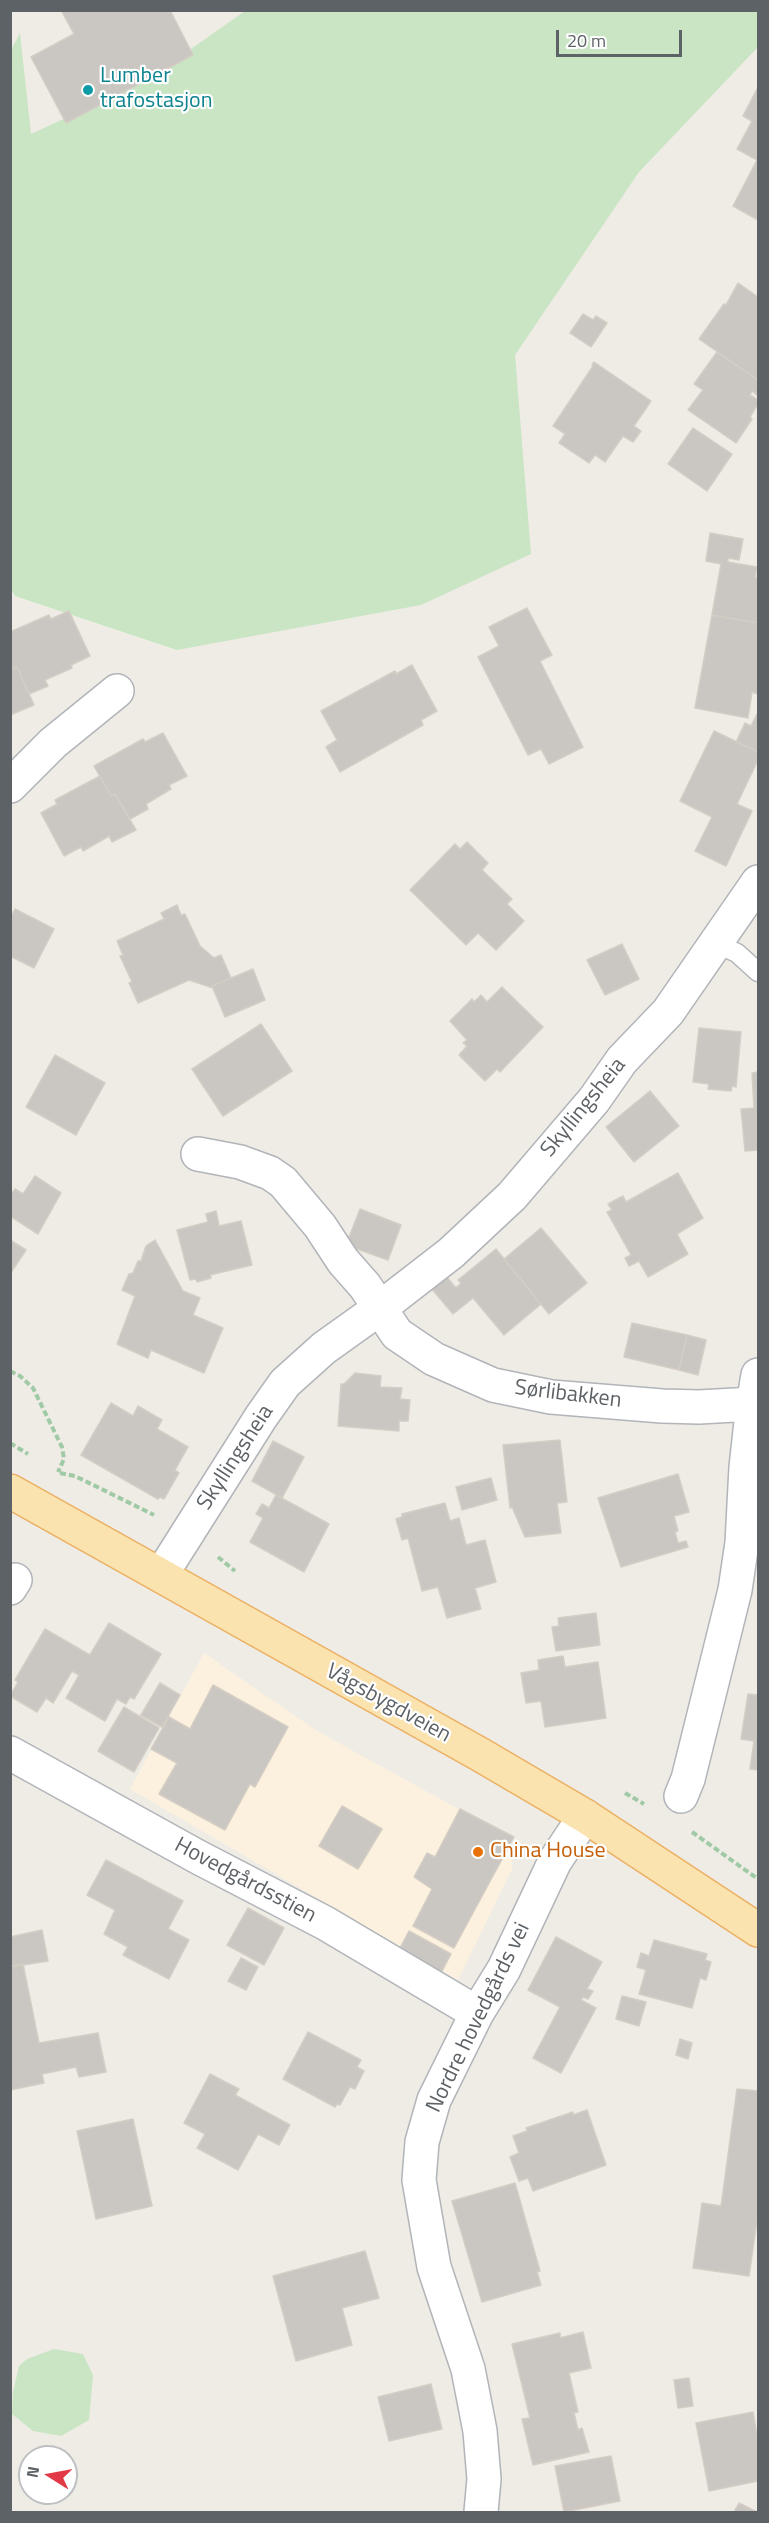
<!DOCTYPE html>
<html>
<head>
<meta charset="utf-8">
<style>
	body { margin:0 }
	#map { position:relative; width:769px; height:2523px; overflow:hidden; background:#efece6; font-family:"Titillium Web",sans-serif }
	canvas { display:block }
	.frame { position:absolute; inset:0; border:12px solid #5d6266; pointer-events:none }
	.north { position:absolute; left:18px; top:2445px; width:60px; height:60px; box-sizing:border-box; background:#fff; border:2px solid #bec0c2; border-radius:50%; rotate:281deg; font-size:16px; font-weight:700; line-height:24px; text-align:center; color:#5d6266 }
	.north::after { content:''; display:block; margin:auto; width:21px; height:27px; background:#e13a46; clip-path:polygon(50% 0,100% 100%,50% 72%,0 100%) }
	.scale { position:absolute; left:556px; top:30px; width:126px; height:27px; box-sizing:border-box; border:3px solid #5d6266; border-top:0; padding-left:8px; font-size:18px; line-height:21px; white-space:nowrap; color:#5d6266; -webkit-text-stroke:4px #fff; paint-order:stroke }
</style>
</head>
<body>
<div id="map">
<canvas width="769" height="2523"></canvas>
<div class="frame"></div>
<div class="north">N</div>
<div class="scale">20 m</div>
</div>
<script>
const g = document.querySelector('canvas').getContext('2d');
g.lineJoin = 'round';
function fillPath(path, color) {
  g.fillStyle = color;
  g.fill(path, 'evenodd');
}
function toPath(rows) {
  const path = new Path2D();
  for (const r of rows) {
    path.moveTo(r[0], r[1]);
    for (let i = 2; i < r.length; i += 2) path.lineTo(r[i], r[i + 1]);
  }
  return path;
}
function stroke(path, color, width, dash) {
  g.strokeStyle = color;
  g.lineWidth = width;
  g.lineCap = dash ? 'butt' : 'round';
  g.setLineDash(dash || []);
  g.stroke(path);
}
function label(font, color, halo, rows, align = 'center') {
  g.font = font + ' "Titillium Web",sans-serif';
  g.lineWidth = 4.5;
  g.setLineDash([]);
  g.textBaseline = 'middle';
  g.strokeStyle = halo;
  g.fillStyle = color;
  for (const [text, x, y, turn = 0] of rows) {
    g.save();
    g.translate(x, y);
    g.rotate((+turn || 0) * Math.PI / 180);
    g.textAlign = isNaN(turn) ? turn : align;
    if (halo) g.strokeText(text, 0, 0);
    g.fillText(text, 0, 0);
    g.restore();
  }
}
const commercial = toPath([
	[204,1653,317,1731,511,1838,512,1869,458,1980,130,1789]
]);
const green = toPath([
	[245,11,758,11,758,47,639,172,515,355,531,554,421,605,177,650,15,596,11,589,10,52,20,33,31,134,144,82],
	[54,2349,83,2354,93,2375,89,2420,61,2436,33,2431,12,2414,13,2392,19,2366,27,2359]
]);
const building = toPath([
	[61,10,170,10,193,55,66,123,31,57,74,34,61,10],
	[758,87,758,220,733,206,757,160,737,149,752,121,743,116,758,87],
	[738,283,758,297,758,380,699,339,724,304,726,305,738,283],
	[583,314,593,320,596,316,607,323,591,347,570,333,583,314],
	[717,352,758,380,758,396,752,391,750,395,758,400,758,404,750,417,752,419,736,443,688,410,703,390,694,384,717,352],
	[594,362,651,401,634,426,641,431,633,442,623,436,605,462,595,455,589,463,559,443,565,434,553,426,593,366,592,365,594,362],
	[693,428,732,454,707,491,668,464,693,428],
	[710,533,743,539,739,560,728,558,728,562,757,567,755,578,758,578,758,623,712,615,721,564,706,561,710,533],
	[527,608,552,655,540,661,583,747,549,764,541,749,528,755,478,657,499,646,489,627,527,608],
	[69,611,90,656,71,665,72,668,45,680,48,686,29,694,17,667,11,670,10,668,10,632,49,615,51,619,69,611],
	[712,615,758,623,758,694,752,692,748,718,695,708,712,615],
	[412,665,437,711,421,720,423,725,340,772,326,747,337,740,321,711,395,671,396,674,412,665],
	[17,667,34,705,10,715,10,668,11,670,17,667],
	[757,714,758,714,758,752,736,742,745,723,751,726,757,714],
	[714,731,758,752,758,760,737,804,752,811,726,866,695,851,712,817,680,801,714,731],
	[163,733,187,776,169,785,171,789,146,804,148,809,130,819,115,794,111,796,94,766,143,739,145,742,163,733],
	[100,776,111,796,115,794,136,830,112,842,109,836,83,851,81,847,64,856,41,813,57,804,55,800,100,776],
	[467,842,488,863,482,870,512,899,507,904,524,921,496,950,478,933,466,945,410,890,455,844,460,849,467,842],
	[177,905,181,915,185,914,200,946,214,958,221,955,231,978,212,986,213,988,189,980,138,1003,129,983,132,982,120,956,123,955,117,941,164,919,161,913,177,905],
	[15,909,54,929,34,968,10,956,10,919,15,909],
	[622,944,639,979,605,995,587,960,622,944],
	[253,969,265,1000,225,1017,212,986,253,969],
	[502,987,543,1027,500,1072,497,1069,485,1081,459,1055,467,1046,463,1043,467,1040,450,1021,472,999,474,1002,481,995,487,1002,502,987],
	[261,1024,292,1071,223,1116,192,1069,261,1024],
	[699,1028,741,1032,736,1087,732,1086,731,1091,708,1089,709,1084,693,1082,699,1028],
	[55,1055,105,1083,76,1135,26,1107,55,1055],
	[758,1072,758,1150,745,1151,741,1109,754,1108,752,1073,758,1072],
	[650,1091,679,1126,634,1162,606,1127,650,1091],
	[678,1173,703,1218,677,1234,688,1254,648,1277,639,1261,629,1266,625,1258,631,1255,607,1212,612,1210,608,1204,623,1196,626,1202,678,1173],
	[35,1176,61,1193,38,1234,10,1216,10,1196,15,1189,23,1194,35,1176],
	[360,1209,401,1225,388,1260,346,1245,360,1209],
	[216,1211,219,1226,241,1221,252,1265,210,1275,211,1278,197,1282,196,1279,190,1280,177,1230,208,1222,206,1214,216,1211],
	[541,1228,587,1283,549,1314,504,1259,541,1228],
	[10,1240,26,1250,10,1274,10,1240],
	[155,1240,183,1291,200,1298,193,1315,223,1328,204,1373,151,1350,148,1358,117,1344,135,1296,122,1290,129,1274,133,1273,138,1261,141,1261,146,1246,155,1240],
	[496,1249,541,1304,504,1335,473,1298,453,1314,431,1288,446,1276,456,1288,461,1283,458,1280,496,1249],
	[632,1323,687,1335,679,1370,624,1357,632,1323],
	[687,1335,706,1340,698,1375,679,1370,687,1335],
	[355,1373,381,1376,380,1387,402,1388,400,1399,410,1400,408,1421,399,1421,399,1431,338,1426,341,1384,344,1384,355,1373],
	[111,1403,133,1416,138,1406,162,1420,157,1429,188,1447,175,1470,179,1473,164,1499,160,1497,158,1499,81,1455,111,1403],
	[560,1440,567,1502,557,1503,561,1533,525,1537,512,1507,510,1508,503,1445,560,1440],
	[273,1441,304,1457,282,1498,252,1481,273,1441],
	[678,1474,689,1512,674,1516,678,1531,675,1532,678,1543,686,1541,688,1547,621,1567,598,1498,678,1474],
	[491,1478,497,1500,462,1510,456,1487,491,1478],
	[276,1495,329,1524,304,1572,250,1542,263,1518,256,1514,262,1504,269,1508,276,1495],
	[445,1503,450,1521,459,1518,466,1545,485,1540,496,1582,475,1588,481,1609,447,1618,438,1587,422,1591,408,1538,402,1540,396,1519,402,1517,402,1514,445,1503],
	[596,1613,600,1645,556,1651,552,1627,559,1626,558,1618,596,1613],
	[109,1623,161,1654,134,1699,130,1697,126,1704,117,1699,105,1721,66,1698,79,1675,72,1671,53,1703,46,1698,37,1712,10,1696,18,1682,15,1680,45,1629,90,1655,109,1623],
	[563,1656,565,1667,598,1662,606,1718,545,1727,541,1701,526,1703,521,1673,539,1670,538,1660,563,1656],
	[160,1683,180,1695,162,1727,141,1715,160,1683],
	[213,1685,288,1727,255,1787,250,1784,225,1830,159,1794,177,1763,151,1749,169,1717,190,1729,213,1685],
	[748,1694,758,1695,758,1770,750,1769,754,1741,741,1739,748,1694],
	[124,1707,159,1728,134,1772,98,1751,124,1707],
	[342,1806,382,1829,358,1869,319,1846,342,1806],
	[460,1809,514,1837,454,1948,413,1926,432,1889,414,1877,427,1853,435,1857,460,1809],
	[106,1860,183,1901,168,1929,189,1940,169,1979,123,1955,128,1947,104,1934,115,1910,87,1895,106,1860],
	[248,1908,284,1928,264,1965,227,1945,248,1908],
	[42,1930,48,1961,10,1967,10,1937,42,1930],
	[409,1931,451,1954,441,1973,399,1950,409,1931],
	[556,1937,602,1962,587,1989,593,1991,588,1999,583,1997,581,2000,596,2008,561,2073,533,2058,560,2007,528,1990,556,1937],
	[654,1940,707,1954,705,1960,711,1962,706,1980,700,1978,692,2008,639,1994,646,1970,637,1967,641,1953,649,1956,654,1940],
	[241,1958,258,1967,246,1990,228,1981,241,1958],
	[23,1964,39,2043,98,2033,106,2072,79,2077,76,2067,42,2074,44,2083,10,2090,10,1967,23,1964],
	[622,1996,646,2002,639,2026,616,2019,622,1996],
	[308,2032,361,2060,357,2067,364,2071,355,2089,350,2087,340,2105,337,2104,335,2107,283,2079,308,2032],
	[680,2039,692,2043,688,2059,676,2055,680,2039],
	[210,2074,239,2089,235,2095,290,2125,279,2145,258,2134,238,2170,197,2148,205,2134,184,2123,210,2074],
	[737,2089,758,2091,758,2214,749,2276,693,2268,702,2203,721,2206,737,2089],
	[587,2110,606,2165,533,2191,528,2178,519,2181,510,2157,519,2153,513,2136,527,2131,526,2128,573,2112,573,2115,587,2110],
	[133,2119,152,2206,96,2219,77,2131,133,2119],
	[515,2183,540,2271,537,2272,541,2285,482,2302,452,2201,515,2183],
	[365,2251,379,2298,342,2308,352,2345,296,2361,273,2276,365,2251],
	[583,2332,591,2368,569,2373,578,2412,574,2413,578,2430,582,2428,589,2452,533,2465,522,2419,530,2418,512,2344,560,2333,560,2338,583,2332],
	[689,2378,693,2406,678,2408,674,2380,689,2378],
	[431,2384,442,2429,389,2441,378,2397,431,2384],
	[753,2412,758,2441,758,2481,709,2491,696,2423,753,2412],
	[611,2456,620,2501,564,2512,555,2466,611,2456],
	[739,2503,757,2512,734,2512,739,2503]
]);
const path = toPath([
	[10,1371,20,1376,33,1388,62,1447,64,1459,58,1472],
	[10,1443,28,1454],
	[60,1473,75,1476,154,1515],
	[218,1557,235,1571],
	[625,1793,644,1804],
	[692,1832,758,1879]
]);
const service = toPath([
	[717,944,737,953,758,972]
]);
const minor = toPath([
	[10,786,53,743,117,691],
	[198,1154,240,1162,270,1173,283,1182,320,1226,343,1261,365,1286,397,1334,434,1359,493,1385,551,1397,662,1406,699,1407,753,1404,758,1375],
	[161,1575,261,1417,285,1383,324,1348,380,1308,451,1253,512,1196,594,1100,622,1060,668,1012,758,882],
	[10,1588,15,1580],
	[10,1753,198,1857,325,1923,477,2013],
	[681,1796,688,1779,735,1590,742,1543,746,1467,753,1404],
	[481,2512,484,2479,480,2431,468,2369,434,2267,419,2180,422,2142,434,2100,477,2013,504,1969,555,1861,585,1816]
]);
const primary = toPath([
	[10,1491,481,1755,585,1816,758,1930]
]);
const markers = [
	[88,90,6,"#0f9aa8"],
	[478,1852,6,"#e8710a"]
];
const cultureNames = [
	["Lumber",100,77],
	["trafostasjon",100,102]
];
const streetNames = [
	["Skyllingsheia",584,1108,-51],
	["Sørlibakken",568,1395,7],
	["Skyllingsheia",236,1458,-57],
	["Vågsbygdveien",388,1704,29],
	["Hovedgårdsstien",245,1881,28],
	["Nordre hovedgårds vei",479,2018,-64]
];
const foodNames = [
	["China House",490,1852]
];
fillPath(commercial, '#fcf1de');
fillPath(green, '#c9e5c4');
fillPath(building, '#cac7c3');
stroke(building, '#d4cdc4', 1.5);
stroke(service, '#b1b4b8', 21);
stroke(minor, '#b1b4b8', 36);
stroke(primary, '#ebb063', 36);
stroke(path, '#a0caa6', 4, [6, 3]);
stroke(service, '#fff', 18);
stroke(minor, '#fff', 33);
stroke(primary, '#fbe3af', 33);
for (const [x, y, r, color] of markers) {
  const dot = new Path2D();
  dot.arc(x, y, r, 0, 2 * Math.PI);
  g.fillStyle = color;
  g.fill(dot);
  stroke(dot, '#fff', 2);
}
label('22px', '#0d838f', '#fff', cultureNames, 'left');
label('22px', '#5d6266', '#fff', streetNames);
label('22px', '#c56008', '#fff', foodNames, 'left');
</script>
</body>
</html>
